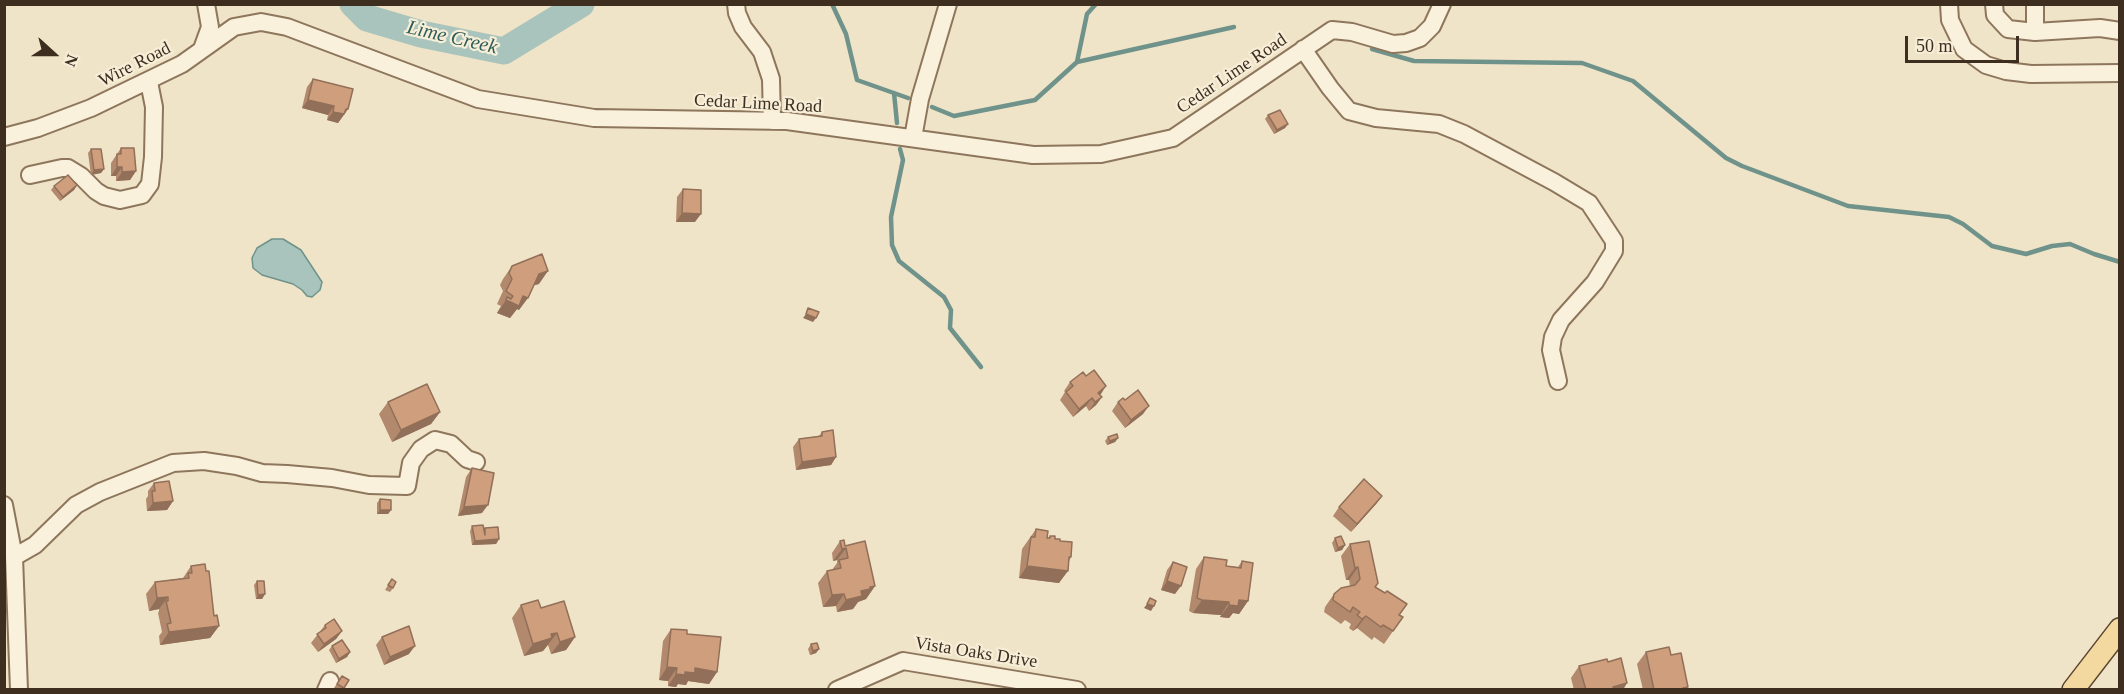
<!DOCTYPE html>
<html>
<head>
<meta charset="utf-8">
<style>
	body { margin:0 }
	#map { position:relative; width:2124px; height:694px; overflow:hidden; background:#f0e4c8; font-family:"Times New Roman",serif }
	canvas { display:block }
	.frame { position:absolute; inset:0; border:6px solid #3d2e20; pointer-events:none }
	.north { position:absolute; left:24px; top:24px; width:60px; height:60px; -webkit-text-stroke:4px #f7eed8; paint-order:stroke; rotate:111deg; font-size:16px; font-weight:700; line-height:24px; text-align:center; color:#3d2e20 }
	.north::after { content:''; display:block; margin:auto; width:21px; height:27px; background:#3d2e20; clip-path:polygon(50% 0,100% 100%,50% 72%,0 100%) }
	.scale { position:absolute; left:1905px; top:36px; width:114px; height:27px; box-sizing:border-box; border:3px solid #3d2e20; border-top:0; padding-left:8px; font-size:18px; line-height:21px; white-space:nowrap; color:#3d2e20; -webkit-text-stroke:4px #f7eed8; paint-order:stroke }
</style>
</head>
<body>
<div id="map">
<canvas width="2124" height="694"></canvas>
<div class="frame"></div>
<div class="north">N</div>
<div class="scale">50 m</div>
</div>
<script>
const g = document.querySelector('canvas').getContext('2d');
g.lineJoin = 'round';
function fillPath(path, color) {
  g.fillStyle = color;
  g.fill(path, 'evenodd');
}
function toPath(rows) {
  const path = new Path2D();
  for (const r of rows) {
    path.moveTo(r[0], r[1]);
    for (let i = 2; i < r.length; i += 2) path.lineTo(r[i], r[i + 1]);
  }
  return path;
}
function stroke(path, color, width, dash) {
  g.strokeStyle = color;
  g.lineWidth = width;
  g.lineCap = dash ? 'butt' : 'round';
  g.setLineDash(dash || []);
  g.stroke(path);
}
function label(font, color, halo, rows, align = 'center') {
  g.font = font + ' "Times New Roman",serif';
  g.lineWidth = 4.5;
  g.setLineDash([]);
  g.textBaseline = 'middle';
  g.strokeStyle = halo;
  g.fillStyle = color;
  for (const [text, x, y, turn = 0] of rows) {
    g.save();
    g.translate(x, y);
    g.rotate((+turn || 0) * Math.PI / 180);
    g.textAlign = isNaN(turn) ? turn : align;
    if (halo) g.strokeText(text, 0, 0);
    g.fillText(text, 0, 0);
    g.restore();
  }
}
const water = toPath([
	[272,239,283,239,301,250,322,282,320,290,312,297,307,296,302,290,293,284,262,275,253,268,252,258,257,248,272,239]
]);
const stream = toPath([
	[832,4,846,34,857,80,908,98],
	[1372,49,1414,61,1582,63,1633,81,1726,158,1742,166,1848,206,1949,217,1963,224,1992,246,2026,254,2052,246,2070,244,2094,254,2120,262],
	[1077,62,1234,27],
	[894,93,897,123],
	[932,107,954,116,1035,100,1077,62,1087,14,1096,4],
	[900,149,903,160,891,217,892,245,899,261,944,297,951,310,950,328,981,367]
]);
const river = toPath([
	[353,4,367,18,421,34,504,51,581,4]
]);
const minor = toPath([
	[736,4,737,13,743,27,762,52,771,79,772,121],
	[1949,4,1950,20,1964,49,1986,65,2006,71,2031,74,2120,73],
	[1994,4,1995,15,2008,29,2035,32,2100,28,2120,31],
	[2035,32,2035,4],
	[202,49,210,27,206,4],
	[1303,49,1330,88,1349,111,1376,118,1439,124,1464,134,1554,182,1589,203,1614,241,1614,251,1595,282,1561,320,1553,337,1551,350,1558,381],
	[4,137,38,128,91,108,182,64,234,27,261,22,287,27,478,99,594,118,787,121,1033,155,1101,154,1173,138,1332,30,1352,32,1393,44,1406,43,1420,38,1432,26,1442,4],
	[913,138,920,99,948,4],
	[30,175,62,168,68,168,81,176,96,191,104,196,120,200,142,195,150,184,153,157,154,107,149,82],
	[4,505,14,557,19,690],
	[14,557,35,545,76,505,100,492,173,463,204,461,237,466,262,473,287,474,332,478,369,485,407,486,411,463,421,449,435,440,451,444,467,459,476,462],
	[326,690,330,681],
	[837,690,903,661,1077,690]
]);
const major = toPath([
	[2073,690,2120,629]
]);
const wall = toPath([
	[313,79,348,109,338,123,327,120,328,115,302,108,307,87],
	[1268,115,1288,124,1285,128,1274,134,1265,119],
	[121,148,136,171,130,180,116,181,116,176,111,176,111,163],
	[91,149,104,169,101,173,91,175,88,153],
	[77,185,74,190,60,201,51,190,54,186],
	[683,189,695,222,676,222,677,197],
	[512,266,539,284,534,285,519,310,517,309,510,318,497,313,501,306,497,304,503,291,500,285,503,279],
	[1070,382,1100,395,1102,397,1096,405,1089,411,1086,406,1073,417,1060,400,1065,392,1064,391],
	[1125,400,1143,414,1125,428,1112,411,1118,402],
	[388,402,440,412,431,424,392,442,379,414],
	[822,432,836,457,831,465,796,470,793,447,799,439,819,436],
	[1108,437,1118,438,1115,442,1107,445,1105,441],
	[472,468,482,513,458,516,466,477],
	[154,483,173,501,167,510,147,511,146,499,148,496,148,491],
	[1382,496,1376,504,1351,532,1333,516,1339,507],
	[380,499,391,510,388,514,377,514,377,503],
	[472,526,484,530,485,528,499,539,496,544,472,545,470,531],
	[1036,529,1047,538,1048,538,1050,536,1060,541,1071,557,1059,583,1019,578,1022,549],
	[1335,538,1345,545,1342,550,1335,552,1332,543],
	[840,541,845,546,875,586,866,599,858,602,853,609,837,612,836,606,823,607,818,583,827,571,832,570,837,563,837,560,833,561,832,553],
	[1350,544,1376,587,1399,615,1403,617,1384,644,1374,637,1372,640,1357,628,1353,631,1349,628,1351,624,1345,620,1341,624,1324,612,1325,607,1334,594,1350,586,1349,580,1346,580,1341,556],
	[1204,557,1226,566,1238,567,1242,561,1248,601,1239,614,1233,613,1229,618,1220,617,1221,615,1193,613,1189,611,1196,569],
	[1173,562,1175,594,1161,590,1167,570],
	[191,566,219,626,210,638,160,645,159,636,162,632,158,613,159,611,159,609,149,611,146,594,155,582,183,578],
	[392,579,393,588,390,592,385,590],
	[257,581,265,594,262,599,256,599,254,585],
	[521,605,541,608,575,637,566,650,551,654,548,645,543,651,524,656,512,618],
	[325,625,342,631,336,639,318,652,311,643],
	[671,629,687,634,717,672,709,684,688,681,686,685,678,684,676,687,668,686,668,681,659,680,663,641],
	[382,637,409,654,384,665,376,645],
	[811,644,819,649,816,653,810,655,808,649],
	[332,646,350,652,347,657,336,663,329,650],
	[1646,652,1671,655,1688,687,1686,690,1643,690,1637,664],
	[1579,666,1623,690,1574,690,1571,678],
	[342,676,349,680,343,690,337,690,334,688]
]);
const shadedWall = toPath([
	[308,100,334,106,328,115,302,108],
	[346,109,348,109,338,123,327,120,333,112],
	[1288,124,1285,128,1274,134,1277,130],
	[117,167,122,167,116,176,111,176],
	[104,169,101,173,91,175,94,170],
	[136,171,130,180,116,181,122,172],
	[77,185,74,190,60,201,63,197],
	[682,213,701,214,695,222,676,222],
	[548,271,539,284,531,286,539,274],
	[523,296,528,298,519,310,517,309,510,318,497,313,506,300],
	[806,314,816,318,813,322,803,318],
	[1106,386,1101,394,1092,401,1098,393],
	[1102,397,1096,405,1089,411,1095,402],
	[1092,398,1086,406,1073,417,1079,409],
	[1149,406,1143,414,1125,428,1131,420],
	[440,412,431,424,392,442,401,430],
	[1118,438,1115,442,1107,445,1110,441],
	[836,457,831,465,796,470,802,462],
	[1382,496,1376,504,1351,532,1357,524],
	[173,501,167,510,147,511,153,503],
	[488,505,482,513,458,516,464,507],
	[380,510,391,510,388,514,377,514],
	[499,539,496,544,472,545,475,541],
	[1345,545,1342,550,1335,552,1338,548],
	[846,548,837,560,833,561,842,549],
	[1027,566,1068,571,1059,583,1019,578],
	[1358,567,1349,580,1346,580,1355,568],
	[1167,581,1181,586,1175,594,1161,590],
	[875,586,866,599,858,602,853,609,837,612,846,600,861,591],
	[265,594,262,599,256,599,258,595],
	[844,594,836,606,823,607,832,595],
	[168,597,159,609,149,611,157,598],
	[1202,600,1229,602,1221,615,1193,613],
	[1239,600,1248,601,1239,614,1233,613,1229,618,1220,617,1229,605],
	[1147,604,1154,606,1151,611,1144,608],
	[1366,616,1357,628,1353,631,1362,619],
	[219,626,210,638,160,645,169,632],
	[342,631,336,639,318,652,324,644],
	[557,633,543,651,524,656,533,644,551,634],
	[575,637,566,650,551,654,560,642],
	[415,646,409,654,384,665,390,657],
	[819,649,816,653,810,655,813,651],
	[350,652,347,657,336,663,339,659],
	[667,667,677,668,668,681,659,680],
	[695,668,717,672,709,684,688,681,686,685,678,684,676,687,668,686,676,674],
	[1627,683,1623,690,1611,690,1613,687]
]);
const building = toPath([
	[313,79,353,89,348,109,346,109,344,114,333,112,334,106,308,100,313,79],
	[1280,110,1288,124,1277,130,1268,115,1280,110],
	[121,148,134,148,136,171,122,172,122,167,117,167,117,154,121,154,121,148],
	[91,149,101,149,104,169,94,170,91,149],
	[68,175,77,185,63,197,54,186,68,175],
	[683,189,701,190,701,214,682,213,683,189],
	[542,254,548,271,539,274,528,298,523,296,519,306,506,300,507,297,511,299,513,296,506,291,512,279,509,273,512,266,542,254],
	[808,308,819,312,816,318,806,314,808,308],
	[1094,370,1106,386,1098,393,1102,397,1095,402,1092,398,1079,409,1066,392,1073,386,1070,382,1083,372,1086,376,1094,370],
	[427,384,440,412,401,430,388,402,427,384],
	[1138,390,1149,406,1131,420,1118,402,1123,398,1125,400,1138,390],
	[833,430,836,457,802,462,799,439,822,436,822,432,833,430],
	[1117,434,1118,438,1110,441,1108,437,1117,434],
	[472,468,494,473,488,505,464,507,472,468],
	[1364,479,1382,496,1357,524,1339,507,1364,479],
	[169,481,173,501,153,503,152,491,155,491,154,483,169,481],
	[380,499,391,500,391,510,380,510,380,499],
	[483,525,485,535,485,528,498,527,499,539,475,541,472,526,483,525],
	[1036,529,1048,531,1047,538,1050,538,1050,536,1055,536,1055,539,1060,539,1060,541,1072,542,1071,557,1069,557,1068,571,1027,566,1031,537,1035,537,1036,529],
	[1341,536,1345,545,1338,548,1335,538,1341,536],
	[844,540,845,546,865,541,875,586,870,587,870,589,861,591,862,596,846,600,844,594,832,595,827,571,841,568,839,560,848,558,846,548,842,549,840,541,844,540],
	[1369,541,1378,583,1375,587,1385,593,1387,591,1407,604,1399,615,1403,617,1393,631,1383,625,1381,627,1366,616,1362,619,1357,615,1360,612,1353,607,1350,612,1333,600,1334,594,1341,588,1355,585,1360,579,1358,567,1355,568,1350,544,1369,541],
	[1204,557,1227,560,1226,566,1241,568,1242,561,1253,563,1248,601,1239,600,1238,606,1229,605,1229,602,1202,600,1197,598,1204,557],
	[1173,562,1187,567,1181,586,1167,581,1173,562],
	[205,564,206,571,209,571,214,616,217,615,219,626,169,632,167,624,171,623,166,601,168,601,168,597,157,598,155,582,189,578,188,573,192,573,191,566,205,564],
	[392,579,396,582,393,588,388,585,392,579],
	[257,581,264,581,265,594,258,595,257,581],
	[1150,598,1156,601,1154,606,1147,604,1150,598],
	[538,600,541,608,564,601,575,637,560,642,557,633,551,634,552,638,533,644,521,605,538,600],
	[334,619,342,631,324,644,317,634,326,628,325,625,334,619],
	[409,626,415,646,390,657,382,637,409,626],
	[671,629,687,630,687,634,721,637,717,672,695,668,695,673,685,672,685,675,676,674,677,668,667,667,671,629],
	[342,640,350,652,339,659,332,646,342,640],
	[817,643,819,649,813,651,811,644,817,643],
	[1669,647,1671,655,1681,653,1688,687,1683,688,1683,690,1654,690,1646,652,1669,647],
	[1621,658,1627,683,1613,687,1614,690,1586,690,1579,666,1607,659,1608,662,1621,658],
	[342,676,349,680,344,688,337,684,342,676]
]);
const streetNames = [
	["Wire Road",135,65,-27],
	["Cedar Lime Road",1232,74,-34],
	["Cedar Lime Road",758,104,3],
	["Vista Oaks Drive",976,653,9]
];
const waterNames = [
	["Lime Creek",452,38,13]
];
fillPath(water, '#a9c4bc');
stroke(water, '#6f938a', 1.5);
stroke(stream, '#6f938a', 4.5);
stroke(river, '#a9c4bc', 27);
stroke(minor, '#8d765c', 20);
stroke(major, '#5b4430', 24);
stroke(minor, '#faf1dc', 16);
stroke(major, '#f3d9a0', 21);
fillPath(wall, '#b2896c');
fillPath(shadedWall, '#916f58');
fillPath(building, '#cf9f7d');
stroke(building, '#916f58', 1.5);
label('18px', '#3d2e20', '#f7eed8', streetNames);
label('italic 20px', '#2f5d5a', '#f7eed8', waterNames);
</script>
</body>
</html>
